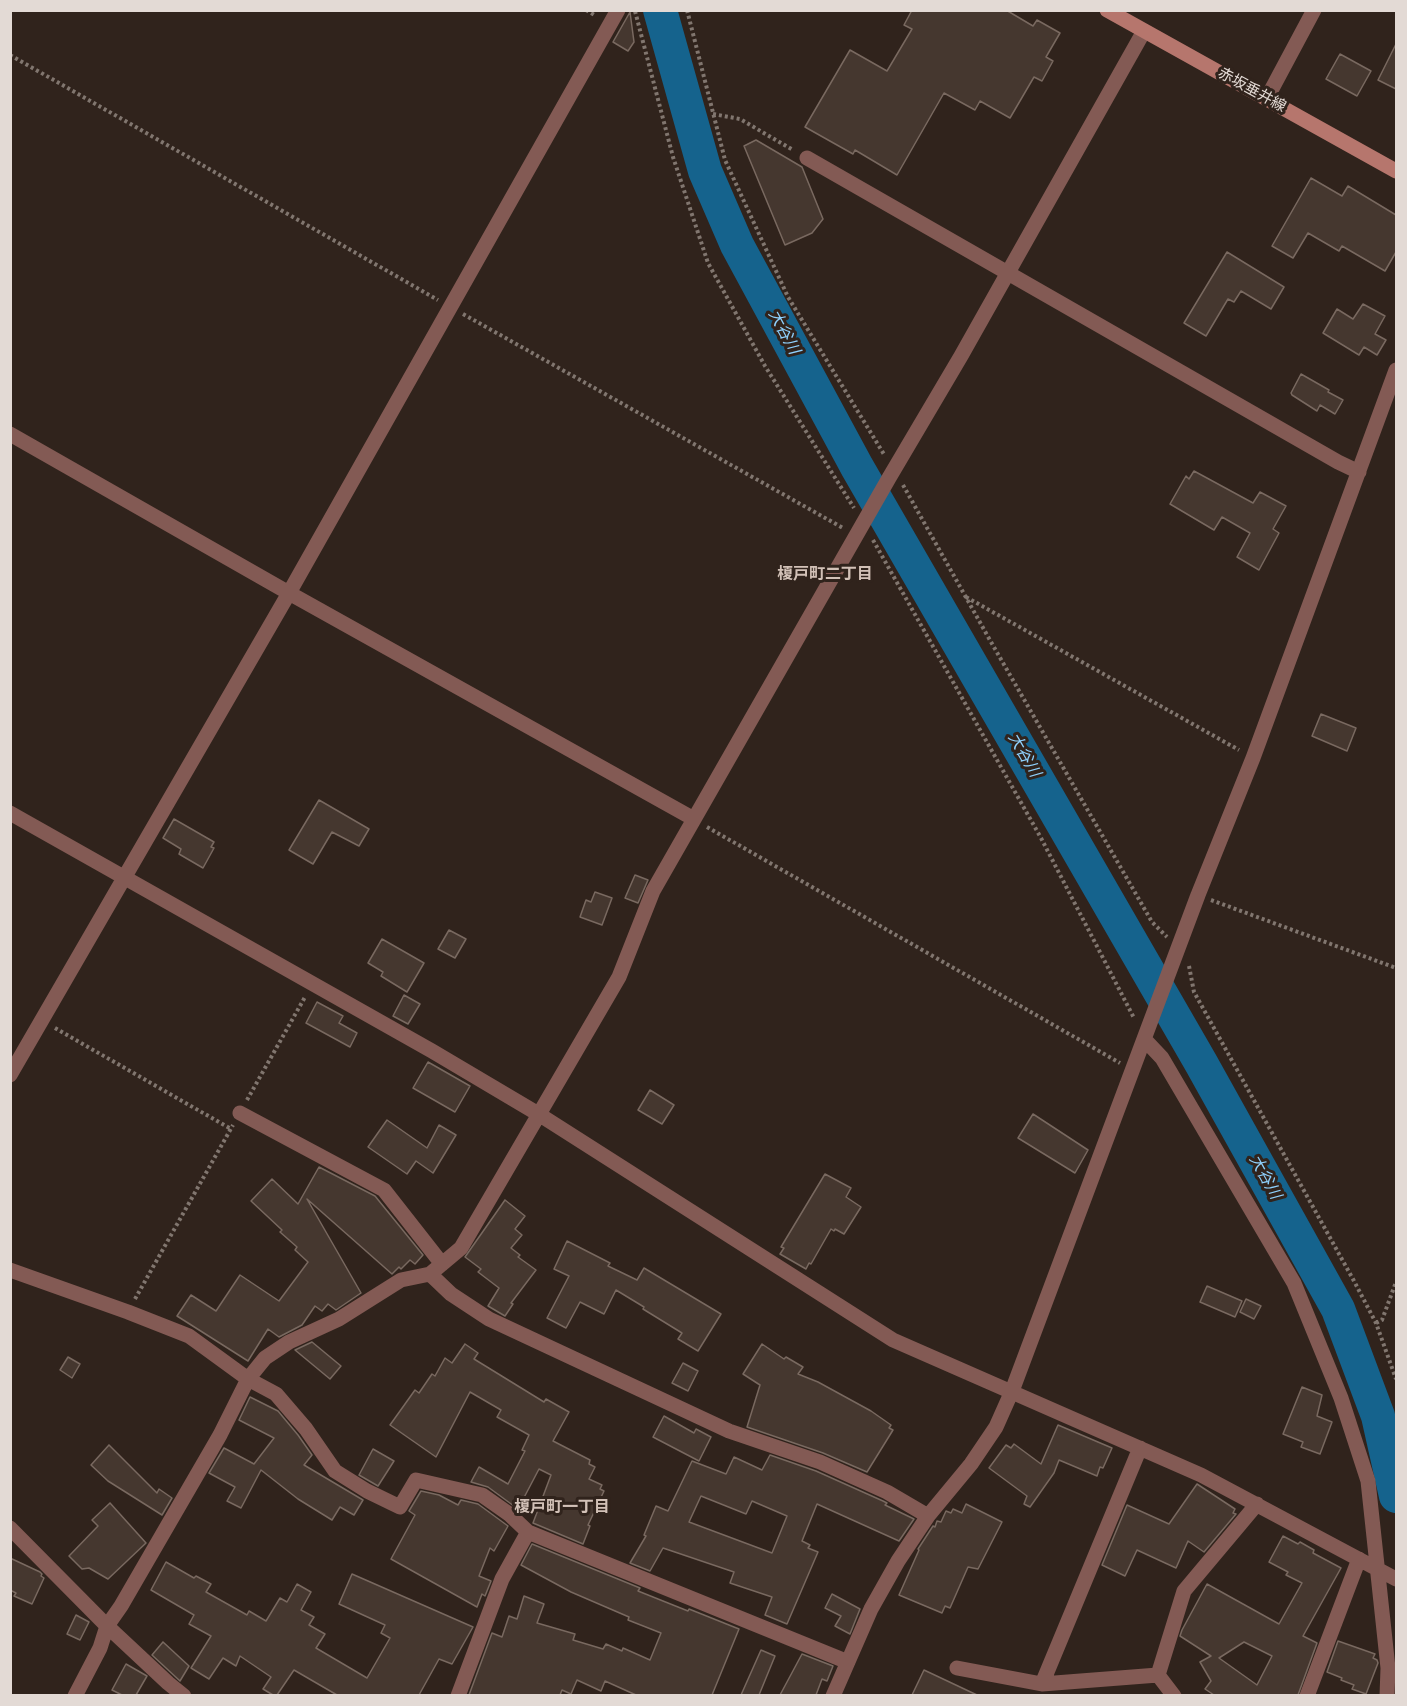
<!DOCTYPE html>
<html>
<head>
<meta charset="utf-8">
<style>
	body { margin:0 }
	#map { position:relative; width:1407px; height:1706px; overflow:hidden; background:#30231c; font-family:"Work Sans",sans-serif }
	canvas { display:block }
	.frame { position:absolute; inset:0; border:12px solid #e3dad5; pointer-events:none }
</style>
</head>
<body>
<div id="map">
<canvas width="1407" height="1706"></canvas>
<div class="frame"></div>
</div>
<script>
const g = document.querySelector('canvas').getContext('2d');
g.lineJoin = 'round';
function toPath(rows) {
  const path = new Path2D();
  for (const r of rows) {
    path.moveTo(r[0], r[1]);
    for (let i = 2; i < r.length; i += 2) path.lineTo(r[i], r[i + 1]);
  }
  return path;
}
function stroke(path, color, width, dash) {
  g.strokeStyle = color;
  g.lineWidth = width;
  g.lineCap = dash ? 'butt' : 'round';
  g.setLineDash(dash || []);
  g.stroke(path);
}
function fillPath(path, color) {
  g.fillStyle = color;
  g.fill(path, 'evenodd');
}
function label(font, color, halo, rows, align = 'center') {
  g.font = font + ' "Work Sans","Noto Sans JP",sans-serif';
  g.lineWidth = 6;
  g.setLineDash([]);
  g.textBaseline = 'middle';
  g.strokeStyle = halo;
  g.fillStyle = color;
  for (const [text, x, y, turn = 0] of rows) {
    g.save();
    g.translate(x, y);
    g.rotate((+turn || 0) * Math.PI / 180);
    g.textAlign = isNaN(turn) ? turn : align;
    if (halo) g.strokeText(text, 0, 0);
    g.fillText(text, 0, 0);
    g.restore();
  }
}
const river = toPath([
	[660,10,705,171,737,245,857,467,1201,1063,1338,1309,1378,1416,1396,1496]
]);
const building = toPath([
	[912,10,1006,10,1033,26,1037,20,1060,33,1046,57,1053,61,1042,81,1034,77,1010,118,980,101,975,110,944,93,897,175,855,150,853,154,805,127,850,50,887,71,912,29,904,25,912,10],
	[630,12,634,42,628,51,613,42,630,12],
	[1396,44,1396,89,1378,80,1396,44],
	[1340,54,1371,71,1357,96,1326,79,1340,54],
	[756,140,802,167,823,219,812,233,785,245,744,146,756,140],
	[1311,178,1342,196,1348,186,1396,215,1396,252,1385,271,1342,246,1339,251,1308,233,1293,258,1272,246,1311,178],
	[1227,252,1284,287,1271,309,1241,291,1234,302,1228,299,1206,336,1184,323,1227,252],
	[1363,304,1385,316,1375,334,1386,340,1377,355,1364,347,1359,355,1323,333,1337,309,1353,319,1363,304],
	[1301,374,1329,390,1328,392,1343,400,1335,414,1320,405,1317,411,1292,395,1291,393,1301,374],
	[1194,471,1253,503,1260,492,1286,506,1273,529,1279,533,1259,570,1237,557,1250,533,1222,517,1214,530,1170,504,1186,476,1189,479,1194,471],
	[1321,714,1356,728,1347,751,1312,736,1321,714],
	[319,800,369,829,359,846,332,832,313,864,289,850,319,800],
	[174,819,214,842,211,847,214,848,203,868,179,854,181,849,163,838,174,819],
	[635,875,648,880,638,903,625,898,635,875],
	[595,892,612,898,602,925,580,917,586,900,591,902,595,892],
	[449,930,466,939,455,958,438,949,449,930],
	[382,939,424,963,407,992,381,976,383,972,368,963,382,939],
	[404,995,420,1004,408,1024,393,1016,404,995],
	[317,1002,343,1016,339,1023,357,1033,350,1047,306,1023,317,1002],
	[428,1062,470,1086,455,1112,413,1088,428,1062],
	[650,1090,674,1105,662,1124,638,1110,650,1090],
	[1033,1114,1088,1150,1075,1173,1018,1138,1033,1114],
	[387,1120,427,1148,439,1125,456,1135,433,1173,416,1161,407,1174,368,1147,387,1120],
	[319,1167,375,1196,423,1255,415,1264,410,1260,401,1269,399,1267,392,1274,307,1199,361,1293,336,1310,328,1304,322,1311,315,1306,302,1325,279,1337,268,1329,248,1361,177,1316,191,1295,216,1311,240,1275,279,1301,308,1262,295,1250,297,1247,280,1232,282,1230,251,1201,272,1179,298,1204,319,1167],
	[825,1174,851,1188,846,1197,861,1207,844,1234,835,1229,834,1231,831,1229,811,1264,809,1263,806,1269,780,1254,784,1248,781,1247,825,1174],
	[505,1200,525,1216,515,1229,522,1235,511,1248,520,1255,518,1257,536,1270,511,1303,513,1304,505,1316,488,1306,499,1288,478,1272,481,1269,465,1257,505,1200],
	[567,1241,610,1263,608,1266,637,1280,644,1268,721,1314,698,1351,678,1339,682,1333,643,1309,644,1307,616,1290,604,1314,580,1302,566,1328,547,1318,569,1276,554,1269,567,1241],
	[1207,1286,1242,1301,1235,1317,1200,1302,1207,1286],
	[1246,1299,1261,1306,1254,1319,1240,1312,1246,1299],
	[312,1342,341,1366,330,1379,295,1350,312,1342],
	[465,1344,478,1353,474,1359,544,1402,546,1399,569,1412,553,1441,590,1460,589,1464,595,1467,589,1479,602,1485,600,1489,604,1491,588,1525,590,1526,583,1544,533,1523,551,1475,539,1469,518,1509,488,1487,471,1482,479,1467,508,1484,525,1451,522,1450,529,1435,497,1417,501,1410,470,1392,436,1457,390,1425,415,1390,419,1393,432,1374,435,1376,445,1358,452,1363,465,1344],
	[762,1344,784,1359,786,1357,803,1367,798,1374,818,1382,871,1411,891,1425,889,1428,893,1430,867,1472,823,1453,747,1427,760,1385,743,1374,762,1344],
	[68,1357,80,1364,72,1378,60,1370,68,1357],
	[683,1363,698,1371,688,1391,672,1383,683,1363],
	[1302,1387,1322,1395,1317,1416,1332,1422,1320,1454,1301,1447,1303,1442,1283,1434,1302,1387],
	[250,1397,278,1411,298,1435,312,1455,304,1465,363,1500,354,1515,340,1507,332,1520,298,1499,261,1470,241,1508,227,1501,235,1487,209,1473,224,1448,254,1464,274,1438,239,1420,250,1397],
	[664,1416,694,1433,696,1429,711,1437,699,1461,653,1437,664,1416],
	[1058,1425,1112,1448,1103,1468,1100,1467,1097,1476,1059,1460,1054,1473,1030,1507,1024,1504,1027,1496,989,1468,1006,1445,1011,1448,1014,1444,1041,1464,1058,1425],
	[109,1445,157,1493,159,1489,172,1498,162,1515,108,1481,91,1465,109,1445],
	[373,1449,394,1461,378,1486,359,1475,373,1449],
	[770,1455,816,1471,883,1501,887,1503,885,1505,914,1519,899,1541,817,1504,802,1541,810,1545,808,1548,818,1552,787,1624,765,1615,772,1597,730,1583,734,1572,663,1548,650,1571,630,1563,646,1536,644,1535,656,1506,668,1511,692,1461,726,1474,734,1457,762,1470,770,1455],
	[701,1496,746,1514,752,1501,787,1516,772,1553,689,1522,701,1496],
	[1197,1484,1235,1509,1233,1513,1236,1514,1204,1552,1188,1541,1176,1568,1137,1550,1125,1576,1102,1565,1127,1505,1169,1524,1197,1484],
	[421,1491,439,1495,458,1505,461,1500,478,1504,508,1526,494,1551,490,1548,479,1576,491,1581,485,1596,482,1594,477,1607,391,1559,415,1515,409,1511,421,1491],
	[110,1503,146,1543,108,1579,89,1568,82,1569,69,1556,98,1526,92,1520,110,1503],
	[966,1504,1002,1522,978,1569,968,1567,950,1608,945,1606,942,1613,899,1595,919,1550,918,1549,933,1526,935,1527,937,1521,941,1522,946,1511,951,1513,953,1509,962,1513,966,1504],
	[1283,1536,1298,1544,1300,1542,1314,1550,1313,1553,1341,1568,1303,1636,1317,1643,1298,1695,1214,1695,1205,1689,1211,1681,1200,1662,1211,1656,1180,1636,1182,1630,1207,1584,1279,1624,1302,1583,1286,1575,1288,1572,1269,1562,1283,1536],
	[1244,1642,1272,1656,1257,1685,1219,1658,1244,1642],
	[532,1544,640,1588,638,1591,688,1611,689,1609,739,1629,712,1695,636,1695,605,1681,601,1691,577,1680,571,1694,562,1690,560,1695,469,1695,492,1633,502,1637,509,1616,517,1619,524,1596,544,1604,537,1623,575,1634,573,1640,603,1649,606,1644,622,1651,623,1648,650,1660,661,1633,628,1620,629,1617,571,1592,521,1565,532,1544],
	[10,1558,40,1572,42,1574,41,1576,44,1578,32,1604,14,1596,16,1593,10,1590,10,1558],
	[166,1562,194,1578,196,1576,211,1584,206,1592,247,1615,249,1611,266,1621,280,1598,287,1602,297,1584,311,1592,301,1610,314,1617,309,1625,325,1634,316,1648,367,1678,390,1638,381,1633,385,1625,339,1604,352,1574,473,1627,452,1664,439,1659,419,1695,337,1695,294,1670,277,1695,273,1695,263,1689,271,1677,240,1656,236,1666,223,1658,209,1679,191,1668,211,1636,189,1624,194,1615,151,1590,166,1562],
	[832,1594,860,1609,850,1634,835,1626,841,1616,825,1608,832,1594],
	[76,1615,89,1622,80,1640,67,1634,76,1615],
	[1338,1641,1375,1654,1373,1658,1377,1660,1378,1663,1366,1694,1352,1689,1354,1685,1341,1680,1342,1678,1327,1672,1338,1641],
	[163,1642,189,1666,180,1681,152,1655,163,1642],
	[761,1650,775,1656,759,1695,741,1695,761,1650],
	[802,1654,833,1666,827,1681,822,1679,816,1695,780,1695,802,1654],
	[126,1664,147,1676,136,1695,122,1695,112,1690,126,1664],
	[924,1670,977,1695,912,1695,924,1670]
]);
const path = toPath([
	[586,10,596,16],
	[687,10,725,160,788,297,885,456],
	[635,11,673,157,708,263,765,366,854,508],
	[10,55,438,300],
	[713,114,740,119,793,150],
	[463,314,843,528],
	[903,485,991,642,1152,922,1167,937],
	[873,540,1041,838,1134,1018],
	[966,597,1239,750],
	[707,827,1120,1063],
	[1211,900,1396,968],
	[1189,966,1194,992,1354,1281,1376,1323,1396,1379],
	[55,1028,231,1129],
	[247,1100,305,997],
	[135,1299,233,1125],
	[1376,1323,1382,1320,1396,1282]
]);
const street = toPath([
	[1267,98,1314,10],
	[807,158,1338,462,1359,472],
	[10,434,289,593,694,819],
	[10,813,432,1051,540,1115,893,1340,1201,1475,1396,1579],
	[1145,1040,1162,1058,1294,1283,1341,1398,1368,1481,1388,1668,1387,1696],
	[10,1075,289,593,618,10],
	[240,1113,384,1190,442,1264],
	[10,1270,128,1312,189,1336,248,1379,276,1394,306,1429,335,1471,367,1491,400,1507,416,1480,482,1495,509,1514,528,1532,848,1662],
	[430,1274,451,1294,489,1319,729,1431,820,1462,887,1492,928,1516],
	[10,1528,107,1626,168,1683,184,1696],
	[957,1668,1042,1684,1140,1448],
	[1158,1675,1174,1696],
	[1042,1684,1158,1675,1184,1591,1257,1504],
	[75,1696,100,1648,107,1626,121,1606,220,1435,248,1379,265,1358,289,1342,339,1319,401,1280,430,1274,461,1248,619,977,653,891,889,478,961,356,1144,31],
	[458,1696,502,1579,528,1532],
	[833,1696,871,1609,898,1561,928,1516,971,1464,996,1427,1012,1391,1198,895,1253,758,1396,370],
	[1307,1696,1359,1559]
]);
const secondary = toPath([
	[1107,10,1396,171]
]);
const streetNames = [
	["赤坂垂井線",1252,90,29]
];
const waterNames = [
	["大谷川",784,332,62],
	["大谷川",1024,755,60],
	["大谷川",1265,1177,61]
];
const neighbourhoodNames = [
	["榎戸町二丁目",825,574],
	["榎戸町一丁目",562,1507]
];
stroke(river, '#15638d', 34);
fillPath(building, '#45372f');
stroke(building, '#796960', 1.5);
stroke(path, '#81766f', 4, [3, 3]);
stroke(street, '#835a54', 15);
stroke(secondary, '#b6766d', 15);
label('15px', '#e3dad5', '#30231c', streetNames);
label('italic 16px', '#8fd1fd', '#30231c', waterNames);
label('bold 16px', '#d2c1b7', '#30231c', neighbourhoodNames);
</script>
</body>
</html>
